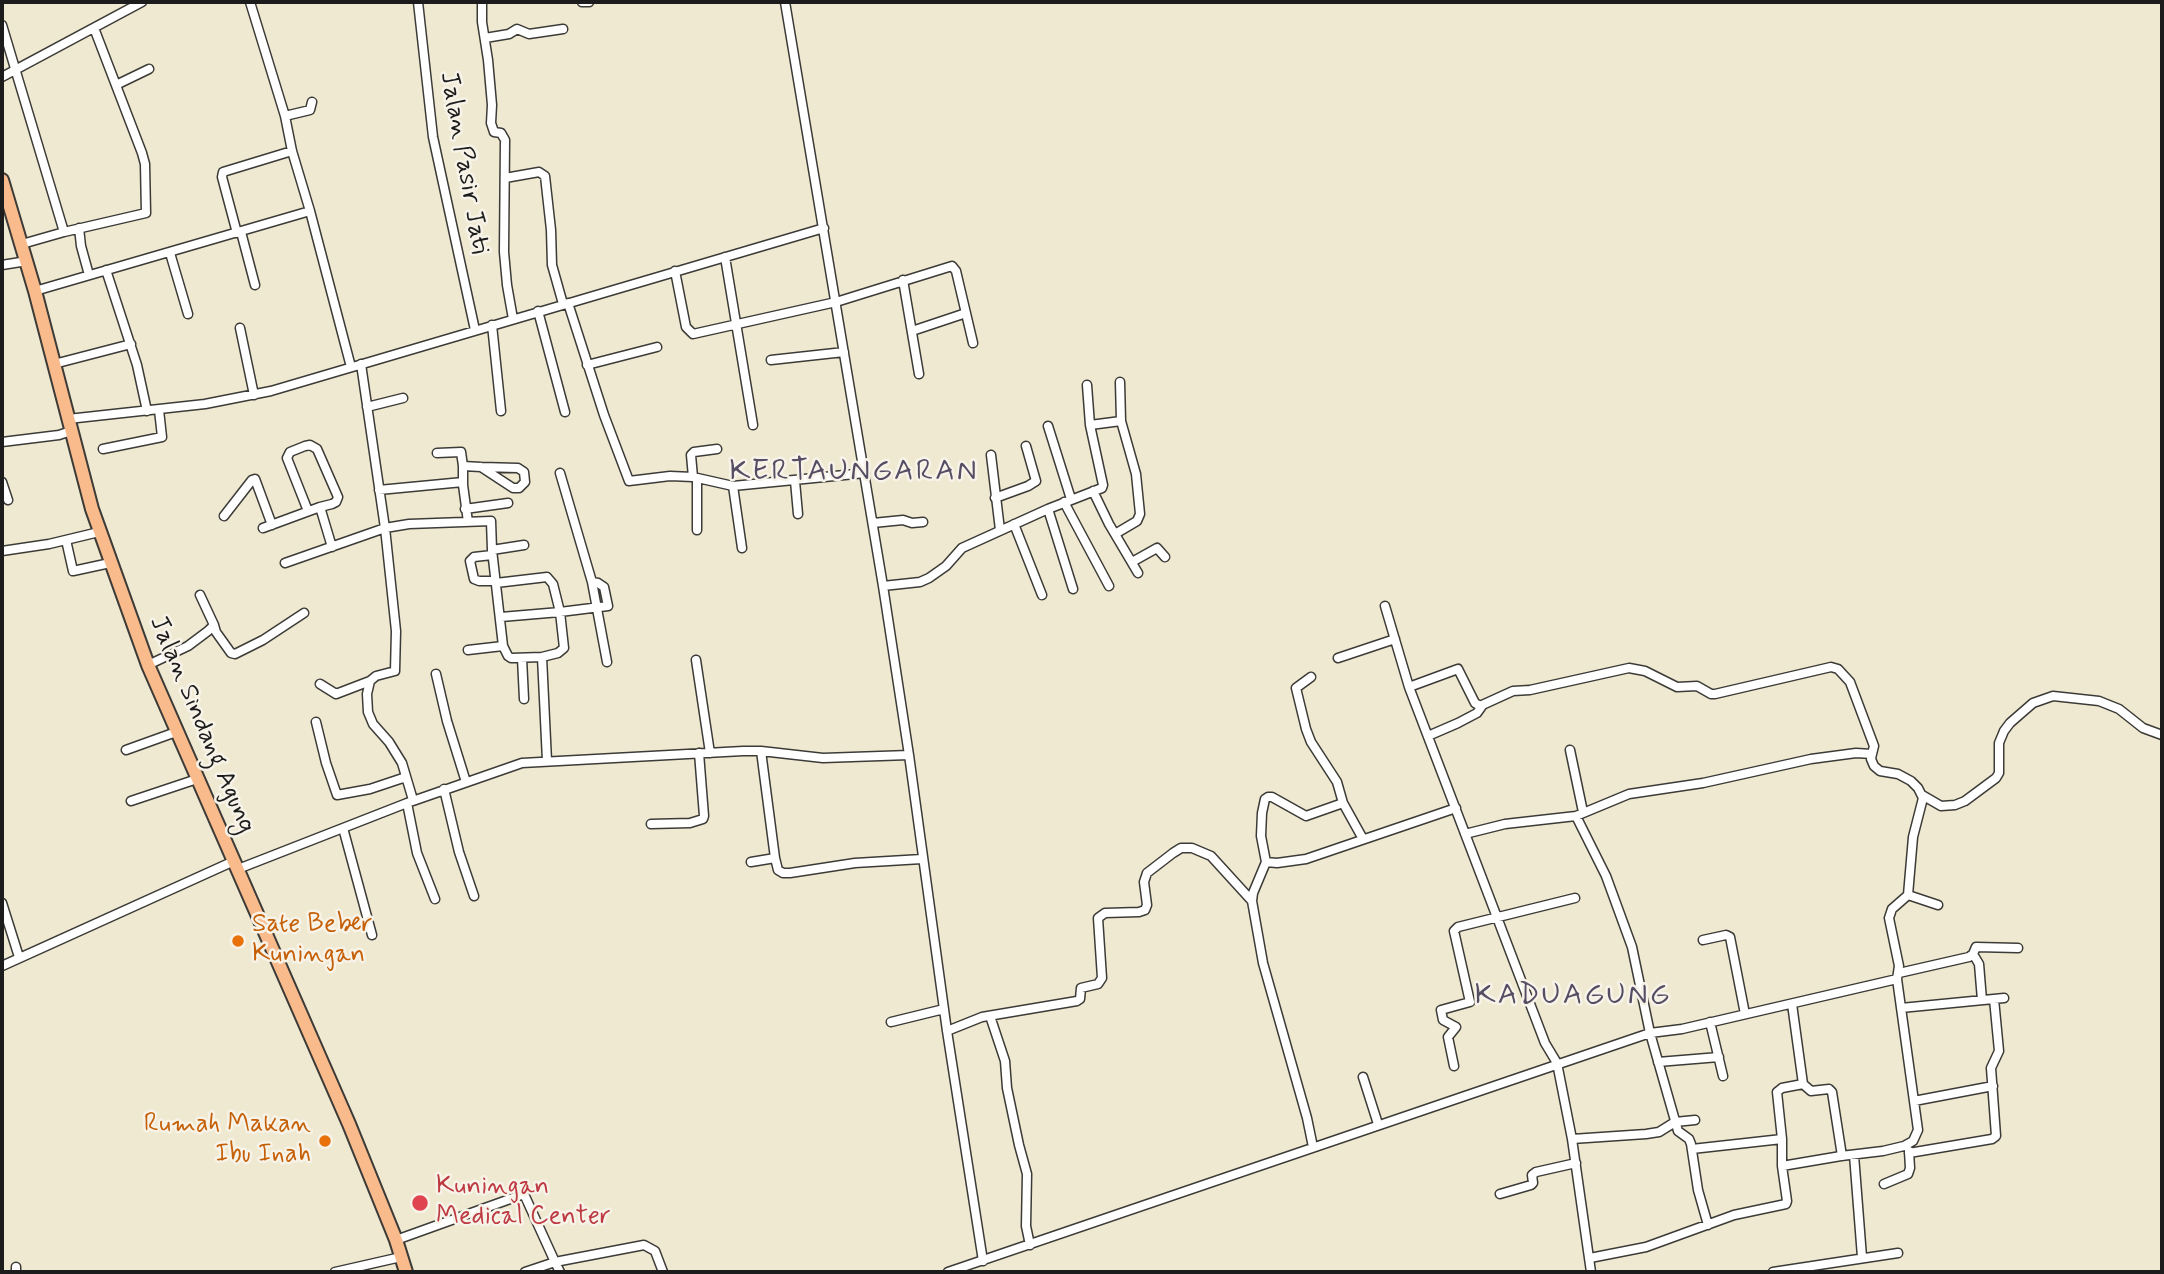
<!DOCTYPE html>
<html>
<head>
<meta charset="utf-8">
<style>
	body { margin:0 }
	#map { position:relative; width:2164px; height:1274px; overflow:hidden; background:#efe9d1; font-family:Mynerve,sans-serif }
	canvas { display:block }
	.frame { position:absolute; inset:0; border:4px solid #1c1c1c; pointer-events:none }
</style>
</head>
<body>
<div id="map">
<canvas width="2164" height="1274"></canvas>
<div class="frame"></div>
</div>
<script>
const g = document.querySelector('canvas').getContext('2d');
g.lineJoin = 'round';
function toPath(rows) {
  const path = new Path2D();
  for (const r of rows) {
    path.moveTo(r[0], r[1]);
    for (let i = 2; i < r.length; i += 2) path.lineTo(r[i], r[i + 1]);
  }
  return path;
}
function stroke(path, color, width, dash) {
  g.strokeStyle = color;
  g.lineWidth = width;
  g.lineCap = dash ? 'butt' : 'round';
  g.setLineDash(dash || []);
  g.stroke(path);
}
function label(font, color, halo, rows, align = 'center') {
  g.font = font + ' Mynerve,sans-serif';
  g.lineWidth = 5;
  g.setLineDash([]);
  g.textBaseline = 'middle';
  g.strokeStyle = halo;
  g.fillStyle = color;
  for (const [text, x, y, turn = 0] of rows) {
    g.save();
    g.translate(x, y);
    g.rotate((+turn || 0) * Math.PI / 180);
    g.textAlign = isNaN(turn) ? turn : align;
    if (halo) g.strokeText(text, 0, 0);
    g.fillText(text, 0, 0);
    g.restore();
  }
}
const minor = toPath([
	[250,2,285,116,292,151,310,211],
	[418,2,433,137,475,330],
	[482,2,482,22,488,60,492,105,491,123,494,132,501,133,505,140,504,252,507,285,513,319],
	[582,2,589,2],
	[785,2,883,586,909,755,947,1031,983,1261],
	[2,25,64,232],
	[485,38,509,34,517,29,529,34,563,29],
	[2,77,142,2],
	[116,85,149,69],
	[285,116,310,110,312,102],
	[505,178,539,172,545,176,551,230,552,265,563,304],
	[79,228,81,246,89,275],
	[241,232,255,285],
	[237,233,222,177,223,172,292,151],
	[22,244,64,232,146,213,145,164,142,153,94,28],
	[170,253,188,314],
	[725,257,753,425],
	[2,265,27,261],
	[106,270,137,365,147,411],
	[675,271,686,327,693,334,836,302,952,266,956,271,973,343],
	[903,280,919,374],
	[35,291,310,211,351,367],
	[568,303,604,415,629,481,670,476,693,477,733,486,865,473],
	[538,311,565,412],
	[492,325,501,411],
	[240,328,254,395],
	[912,331,966,313],
	[771,360,844,352],
	[54,364,131,344],
	[361,364,385,528,396,631,395,671,376,676,370,681,367,694,368,712,373,724,389,742,402,763,413,800],
	[587,365,657,347],
	[1087,385,1090,425],
	[367,407,403,398],
	[68,419,205,404,271,391,824,228],
	[1048,426,1071,499],
	[2,442,59,435,71,431],
	[103,449,162,437,159,410],
	[437,453,461,452,463,466],
	[991,455,1000,530],
	[481,467,518,468,524,472,525,482,519,488,513,488,481,467],
	[693,477,691,455,694,452,717,449],
	[795,481,798,514],
	[2,482,8,500],
	[733,486,742,548],
	[379,490,463,482],
	[1093,491,1109,524,1138,573],
	[995,498,1028,486,1036,481,1026,446],
	[1064,502,1109,586],
	[465,509,508,503],
	[1048,509,1073,589],
	[308,511,287,458,290,452,305,446,310,445,317,449,338,497,336,502,332,504,320,507],
	[224,516,252,480,255,479,272,525],
	[468,522,463,485,463,466,481,467],
	[873,523,903,520,912,523,923,522],
	[1014,524,1042,595],
	[263,528,320,507,332,547],
	[697,530,697,479],
	[1115,534,1137,521,1140,514,1136,474,1121,421,1120,382],
	[66,540,73,571,110,563],
	[492,550,524,545],
	[2,551,49,544,99,532],
	[492,555,474,557,470,561,474,579,479,581,496,581],
	[1132,562,1157,548,1165,557],
	[285,563,385,528,409,524,491,521,492,550,503,646,508,656,511,658,542,657],
	[592,582,607,662],
	[496,583,547,577,553,584,560,612,501,617],
	[883,586,920,582,929,578,946,566,962,548,1048,509,1102,488,1103,485,1090,425,1121,421],
	[200,595,214,625],
	[1385,606,1409,687,1545,1043,1557,1063,1572,1139,1591,1272],
	[468,650,503,646],
	[522,658,524,699],
	[1338,658,1395,639],
	[696,660,710,753],
	[148,665,188,646,208,631,214,625,216,632,231,653,235,654,263,640,304,613],
	[436,674,447,721,466,782],
	[1311,677,1296,688,1306,729,1311,742,1337,782,1343,803],
	[320,684,336,694,370,681],
	[1409,687,1458,669,1475,703,1480,706,1513,691,1530,690,1629,668,1645,671,1677,687,1697,686,1711,694,1715,694,1831,667,1838,669,1850,682,1874,746,1872,754,1856,753,1811,759,1703,783,1629,794,1576,816],
	[316,722,326,763,337,795,370,789,406,777],
	[1428,736,1458,723,1477,713,1482,706],
	[126,750,176,732],
	[1570,750,1583,812],
	[761,751,775,858,778,870,783,873,790,873,855,863,922,859],
	[1872,754,1871,759,1874,766,1880,771,1898,774,1911,781,1918,788,1923,798,1913,837,1908,895,1892,909,1889,918,1899,966,1897,979],
	[547,761,542,657,558,653,564,648,560,612,608,606,604,587,598,583,592,582,560,473],
	[444,789,459,852,474,896],
	[1922,795,1941,806,1955,805,1965,801,1996,778,1999,773,1999,743,2004,731,2010,723,2033,703,2053,696,2099,701,2119,709,2143,728,2162,735],
	[131,801,197,779],
	[407,803,417,853,435,899],
	[651,824,690,823,703,819,704,816,699,753],
	[343,828,372,935],
	[1465,834,1505,824,1576,816,1606,876,1632,947,1650,1033,1678,1131,1689,1139,1691,1144,1698,1190,1708,1225],
	[751,862,775,858],
	[1266,862,1261,836,1262,813,1265,799,1268,797,1272,797,1306,816,1343,803,1363,839],
	[238,869,407,803,522,763,743,751,761,751,823,758,909,755],
	[1908,895,1938,905],
	[1252,901,1253,893,1266,862,1277,863,1306,859,1456,808],
	[2,903,19,957],
	[1703,940,1726,935,1730,937,1745,1014],
	[1973,954,1979,964,1982,1000],
	[2,966,234,861],
	[1899,973,1969,957,1973,954,1976,947,2018,948],
	[1792,1004,1803,1084,1811,1091,1829,1089,1832,1092,1842,1156],
	[1901,1008,2004,998],
	[990,1016,1005,1061,1007,1088,1019,1145,1027,1174,1026,1226,1030,1245],
	[891,1022,944,1009],
	[1710,1022,1723,1076],
	[947,1031,982,1017,1077,1001,1080,999,1081,988,1098,984,1102,978,1098,918,1105,913,1139,912,1145,910,1147,905,1144,882,1147,873,1173,853,1181,848,1192,848,1211,856,1252,901,1263,963,1307,1118,1313,1147],
	[1658,1062,1719,1057],
	[1454,1066,1448,1037,1456,1027,1443,1020,1441,1010,1470,1002,1454,931,1458,927,1575,898],
	[1363,1077,1378,1124],
	[1914,1101,1993,1086],
	[1572,1139,1646,1134,1659,1132,1675,1122,1695,1120],
	[1692,1149,1782,1139],
	[1909,1153,1992,1139,1996,1136,1991,1068,1999,1051,1994,999],
	[1854,1155,1862,1257],
	[1782,1166,1782,1139,1777,1092,1782,1088,1803,1084],
	[1884,1184,1908,1174,1910,1168,1909,1151],
	[1500,1194,1531,1185,1533,1183,1532,1175,1536,1172,1576,1163],
	[396,1240,524,1194,555,1262,644,1245,655,1251,663,1272],
	[16,1267,16,1272],
	[335,1272,401,1257],
	[525,1272,555,1262,560,1272],
	[948,1272,1650,1033,1682,1029,1897,979,1918,1130,1913,1141,1904,1146,1883,1151,1841,1156,1782,1166,1787,1201,1786,1204,1734,1215,1646,1247,1590,1258],
	[1773,1272,1898,1253]
]);
const primary = toPath([
	[2,180,35,291,92,509,148,665,349,1124,396,1240,406,1272]
]);
const markers = [
	[238,941,7,"#e8710a"],
	[325,1141,7,"#e8710a"],
	[420,1203,9,"#e0444e"]
];
const streetNames = [
	["Jalan Pasir Jati",463,163,80],
	["Jalan Sindang Agung",201,725,67]
];
const foodNames = [
	["Sate Beber",252,926],
	["Kuningan",252,956],
	["Rumah Makan",311,1126,"right"],
	["Ibu Inah",311,1156,"right"]
];
const healthNames = [
	["Kuningan",436,1188],
	["Medical Center",436,1218]
];
const quarterNames = [
	["KERTAUNGARAN",854,473],
	["KADUAGUNG",1573,997]
];
stroke(minor, '#3c3b37', 11);
stroke(primary, '#3c3b37', 16);
stroke(minor, '#fff', 8);
stroke(primary, '#fabb8c', 12);
for (const [x, y, r, color] of markers) {
  const dot = new Path2D();
  dot.arc(x, y, r, 0, 2 * Math.PI);
  g.fillStyle = color;
  g.fill(dot);
  stroke(dot, '#f7f3e8', 2.5);
}
label('26px', '#1c1c1c', '#f7f3e8', streetNames);
label('26px', '#c56008', '#f7f3e8', foodNames, 'left');
label('26px', '#be3a42', '#f7f3e8', healthNames, 'left');
g.letterSpacing = '2px';
label('30px', '#554d64', '#f7f3e8', quarterNames);
g.letterSpacing = '0px';
</script>
</body>
</html>
